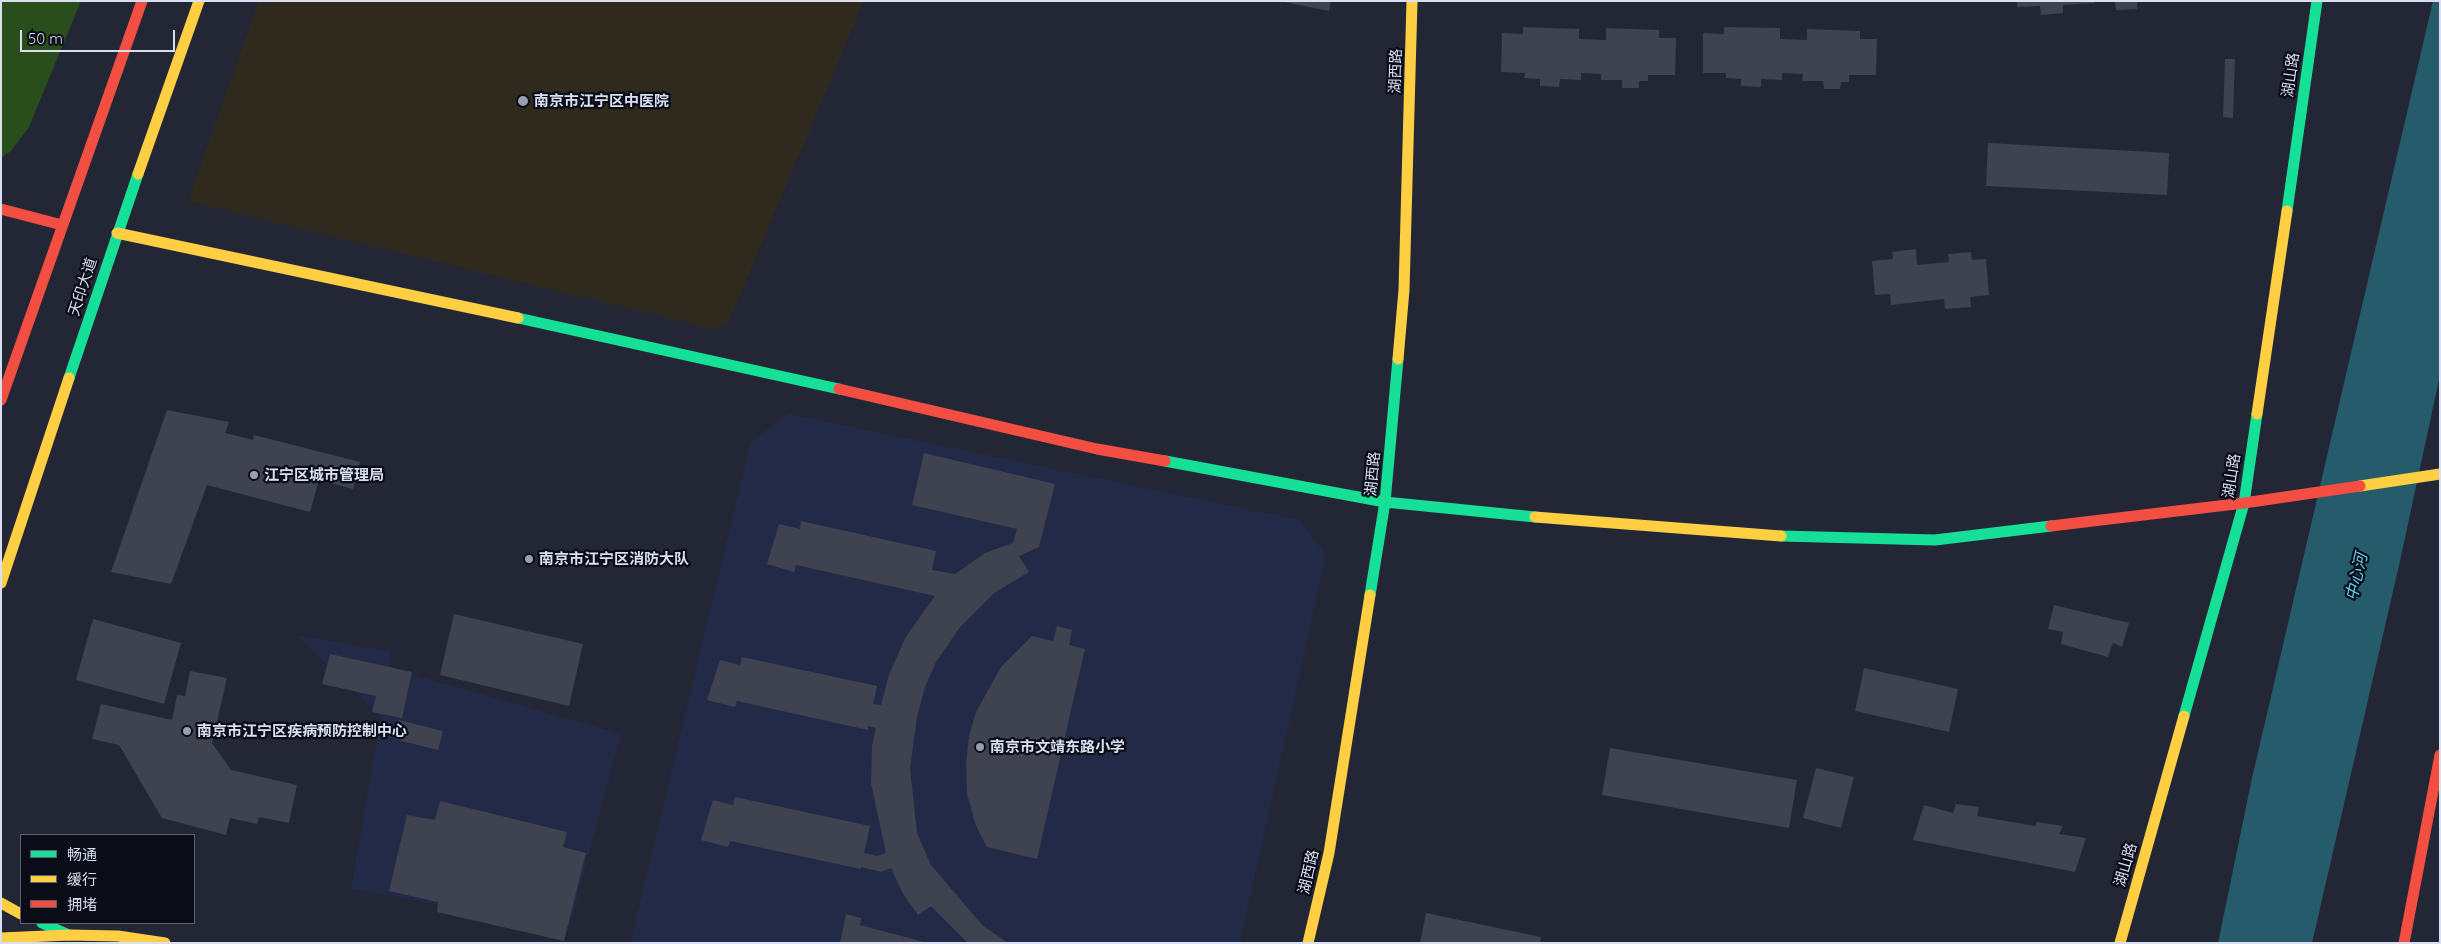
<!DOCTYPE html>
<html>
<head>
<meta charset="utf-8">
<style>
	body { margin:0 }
	#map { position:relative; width:2441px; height:944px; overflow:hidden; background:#232735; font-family:Quicksand,"Noto Sans SC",sans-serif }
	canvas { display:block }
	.frame { position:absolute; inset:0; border:2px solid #d9dff1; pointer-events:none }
	.legend { position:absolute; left:20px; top:834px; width:175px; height:90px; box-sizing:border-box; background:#0a0d18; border:1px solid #5d616f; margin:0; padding:6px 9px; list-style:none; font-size:15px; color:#d9dff1 }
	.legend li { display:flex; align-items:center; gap:10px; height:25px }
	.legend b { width:25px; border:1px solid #5d616f }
	.scale { position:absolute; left:20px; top:30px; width:155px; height:22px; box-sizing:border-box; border:2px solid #d9dff1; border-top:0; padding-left:6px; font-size:15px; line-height:18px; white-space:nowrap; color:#d9dff1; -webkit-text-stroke:4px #0a0d18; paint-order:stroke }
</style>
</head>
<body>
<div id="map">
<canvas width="2441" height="944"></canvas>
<div class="frame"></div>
<ul class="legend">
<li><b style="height:6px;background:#16e098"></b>畅通</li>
<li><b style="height:6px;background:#ffcf43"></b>缓行</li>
<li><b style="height:6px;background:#f24e42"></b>拥堵</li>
</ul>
<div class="scale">50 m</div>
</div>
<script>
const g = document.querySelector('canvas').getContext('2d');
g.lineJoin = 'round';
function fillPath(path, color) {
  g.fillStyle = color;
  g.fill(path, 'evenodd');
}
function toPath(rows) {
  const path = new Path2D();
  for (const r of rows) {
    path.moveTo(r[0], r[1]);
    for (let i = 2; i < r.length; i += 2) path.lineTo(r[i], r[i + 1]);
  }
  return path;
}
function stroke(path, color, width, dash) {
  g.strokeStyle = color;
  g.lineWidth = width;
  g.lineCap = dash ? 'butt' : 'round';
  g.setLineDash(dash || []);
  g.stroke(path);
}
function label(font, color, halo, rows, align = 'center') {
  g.font = font + ' Quicksand,"Noto Sans SC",sans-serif';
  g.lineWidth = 4.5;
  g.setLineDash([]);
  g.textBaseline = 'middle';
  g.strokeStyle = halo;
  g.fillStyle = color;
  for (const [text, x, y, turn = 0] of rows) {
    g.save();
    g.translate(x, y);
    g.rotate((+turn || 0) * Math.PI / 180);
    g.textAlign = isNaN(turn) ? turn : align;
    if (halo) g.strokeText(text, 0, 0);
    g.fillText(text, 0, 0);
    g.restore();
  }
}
const built = toPath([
	[789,414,1300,520,1326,555,1240,943,633,943,631,940,751,441],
	[296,635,391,652,389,668,621,734,569,928,351,889,381,717]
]);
const medical = toPath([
	[259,1,864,1,729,321,718,330,188,201]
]);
const green = toPath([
	[1,1,81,1,29,127,11,151,1,158]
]);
const water = toPath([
	[2433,1,2440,1,2440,375,2400,561,2312,943,2218,943,2252,778]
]);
const building = toPath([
	[1279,1,1331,1,1329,11],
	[2017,1,2095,1,2095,3,2063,5,2063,13,2041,15,2040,6,2017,7],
	[2115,1,2137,1,2137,9,2116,10],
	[1523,27,1579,29,1579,39,1606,40,1606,28,1659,30,1659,38,1676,38,1675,75,1648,75,1648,81,1639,81,1639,88,1622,88,1622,80,1601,80,1601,74,1581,73,1581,80,1560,79,1559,87,1540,86,1540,79,1524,78,1525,73,1501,72,1502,33,1523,34],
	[1724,27,1780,28,1780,39,1807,40,1807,29,1860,31,1860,39,1877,39,1876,75,1849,75,1849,82,1841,82,1840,89,1824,89,1823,81,1802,81,1803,74,1782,73,1782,80,1761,79,1761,87,1741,86,1741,79,1726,78,1726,73,1703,73,1703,33,1724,34],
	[2225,59,2235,59,2233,118,2223,117],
	[1988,143,2169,153,2167,195,1986,186],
	[1916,249,1917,265,1949,262,1948,254,1971,252,1972,260,1986,259,1989,295,1970,297,1971,307,1945,309,1944,299,1891,305,1890,294,1875,295,1872,261,1893,259,1892,252],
	[167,410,229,422,225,433,253,440,254,435,360,462,353,489,319,480,310,512,207,485,171,584,111,572],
	[924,453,1055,484,1039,547,1019,556,1029,572,994,593,960,627,936,662,925,687,917,717,910,768,917,833,931,865,982,925,1008,943,968,943,931,906,918,915,902,892,891,868,881,872,861,867,861,869,730,841,728,847,701,840,713,800,733,805,735,797,870,826,864,853,877,856,886,853,871,783,872,746,876,728,868,726,868,730,737,701,735,707,707,700,720,660,740,665,742,657,877,686,873,704,881,705,889,675,905,638,935,596,796,565,794,572,767,564,779,524,800,529,801,521,936,551,932,570,955,574,985,553,1013,543,1017,529,912,505],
	[2054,605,2129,623,2122,647,2113,643,2108,657,2061,644,2063,632,2048,629],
	[454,614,583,644,569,706,440,675],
	[93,619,181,643,164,704,76,680],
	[1057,626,1072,630,1069,645,1085,649,1037,859,987,847,976,826,967,794,966,764,969,736,976,712,1001,667,1032,636,1053,641],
	[330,654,412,672,402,718,372,712,376,696,322,684],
	[1864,668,1958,689,1949,732,1855,711],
	[190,671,227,678,212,743,231,770,297,785,289,823,259,817,257,824,230,818,226,835,162,818,119,745,92,739,101,704,172,720,177,695,185,696],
	[399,720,443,731,438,750,394,739],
	[1610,748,1797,780,1789,828,1602,795],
	[1816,768,1854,777,1841,828,1803,818],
	[440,801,567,832,563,847,586,853,564,941,437,912,438,902,389,891,407,815,435,820],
	[1956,804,1979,807,1977,816,2035,826,2037,822,2063,826,2059,834,2086,838,2075,872,1913,840,1924,805,1953,813],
	[1426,913,1541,937,1540,943,1420,943],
	[846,914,861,918,860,925,928,943,840,943]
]);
const fast = toPath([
	[2287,211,2317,1],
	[518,318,839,389],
	[69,378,138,174],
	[1165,461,1385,502,1535,517],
	[1781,536,1935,540,2051,526],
	[1370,595,1385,502,1398,359],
	[2184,716,2244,503,2257,414],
	[42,923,69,935]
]);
const slow = toPath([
	[138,174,199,1],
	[117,233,518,318],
	[1398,359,1404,290,1412,1],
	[2257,414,2287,211],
	[2360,486,2440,474],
	[1535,517,1781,536],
	[1,583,69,378],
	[1,903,21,914],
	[1,938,69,935,118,936,165,943],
	[1308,943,1329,853,1370,595],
	[2120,943,2184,716]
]);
const jam = toPath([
	[1,209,62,225],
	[839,389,1097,449,1165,461],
	[1,400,142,1],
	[2051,526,2244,503,2360,486],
	[2404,943,2440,755]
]);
const markers = [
	[523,101,6,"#999faf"],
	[254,475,5,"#999faf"],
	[529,559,5,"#999faf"],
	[187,731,5,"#999faf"],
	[980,747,5,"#999faf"]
];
const streetNames = [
	["湖西路",1396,71,-88],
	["湖山路",2291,75,-82],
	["天印大道",83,287,-72],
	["湖西路",1373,474,-85],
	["湖山路",2232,476,-81],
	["湖山路",2126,865,-74],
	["湖西路",1309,872,-77]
];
const poiNames = [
	["南京市江宁区中医院",534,101],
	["江宁区城市管理局",264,475],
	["南京市江宁区消防大队",539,559],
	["南京市江宁区疾病预防控制中心",197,731],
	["南京市文靖东路小学",990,747]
];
const waterNames = [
	["中心河",2357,577,-77]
];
fillPath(built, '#222a47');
fillPath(medical, '#302a1e');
fillPath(green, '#294d1b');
fillPath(water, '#265b6c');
fillPath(building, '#3f4350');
stroke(fast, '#16e098', 11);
stroke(slow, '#ffcf43', 11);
stroke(jam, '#f24e42', 11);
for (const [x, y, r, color] of markers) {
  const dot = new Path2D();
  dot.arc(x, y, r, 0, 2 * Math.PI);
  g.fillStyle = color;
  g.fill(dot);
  stroke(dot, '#0a0d18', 2);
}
label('15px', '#d9dff1', '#0a0d18', streetNames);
label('bold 15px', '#d9dff1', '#0a0d18', poiNames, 'left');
label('italic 16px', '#64d4f5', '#0a0d18', waterNames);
</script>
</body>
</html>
